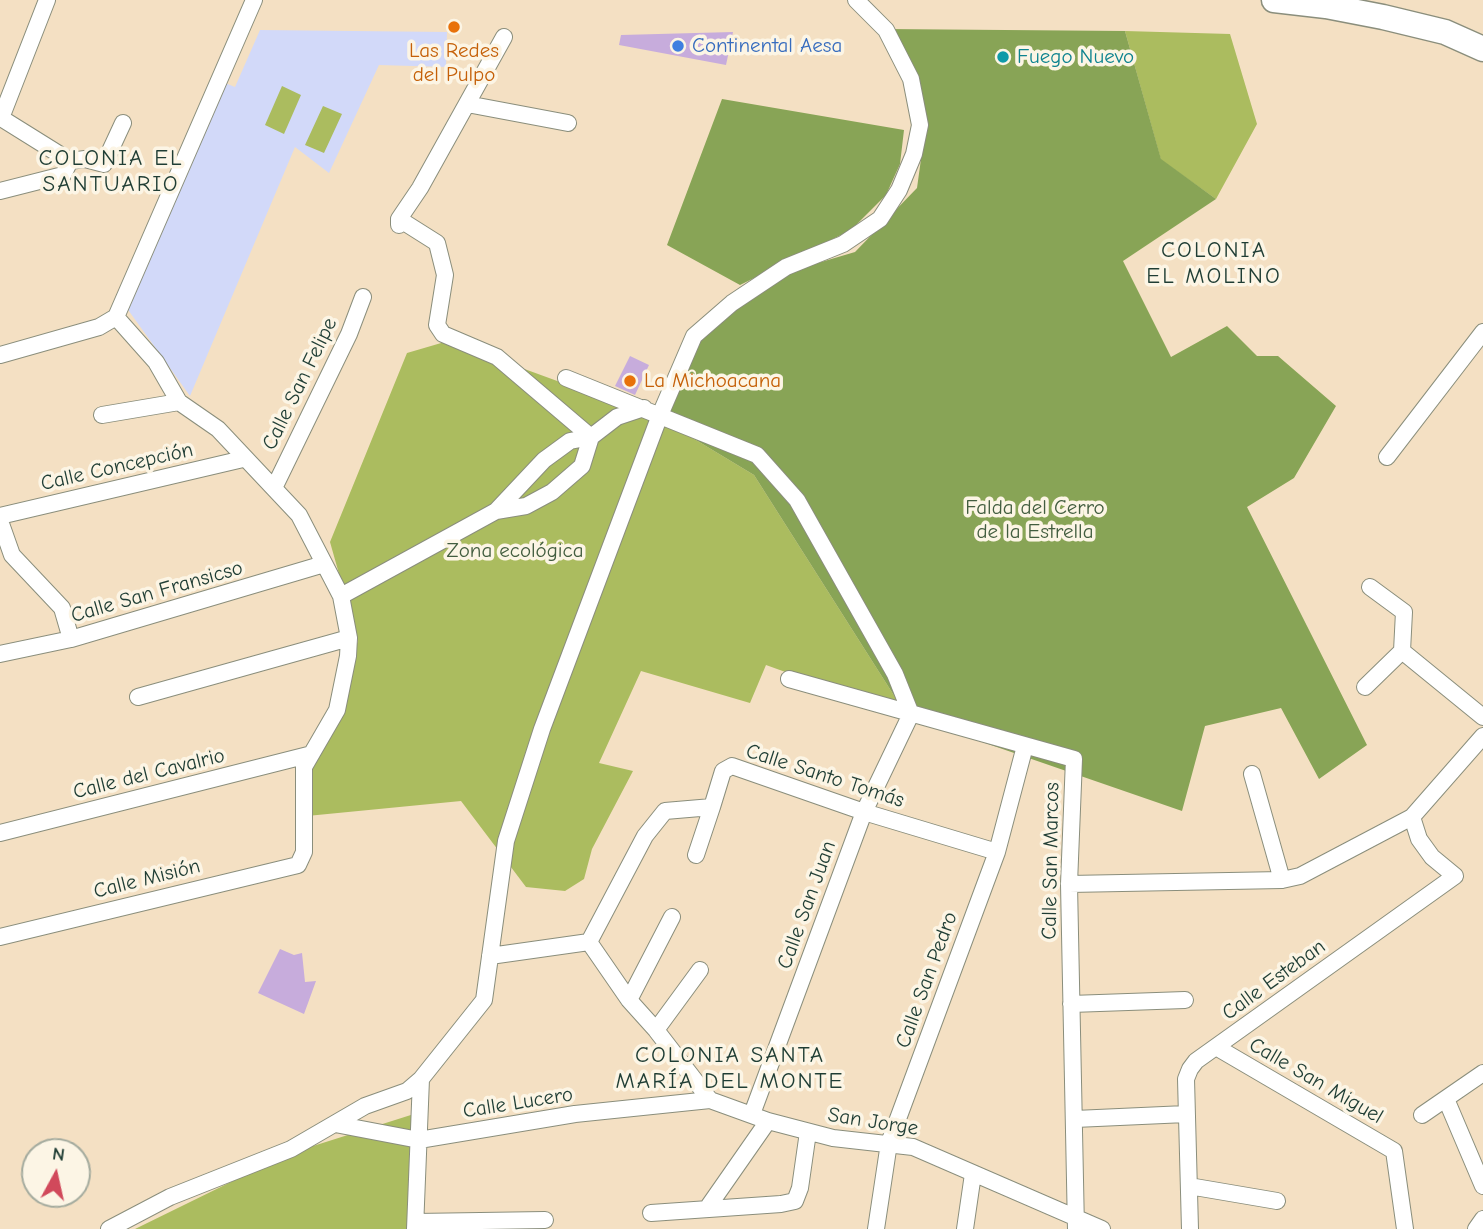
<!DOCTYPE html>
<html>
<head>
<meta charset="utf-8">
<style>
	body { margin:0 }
	#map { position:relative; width:1483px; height:1229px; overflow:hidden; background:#f4e0c3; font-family:"Comic Neue",sans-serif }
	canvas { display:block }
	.north { position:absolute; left:21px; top:1138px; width:70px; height:70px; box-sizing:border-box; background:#fcf5e5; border:2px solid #a4ab9e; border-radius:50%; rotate:8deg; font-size:19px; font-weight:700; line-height:28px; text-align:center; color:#1f3d34 }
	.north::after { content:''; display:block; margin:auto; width:24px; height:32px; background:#d1495b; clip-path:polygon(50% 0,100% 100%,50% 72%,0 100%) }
</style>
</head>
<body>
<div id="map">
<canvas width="1483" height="1229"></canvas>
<div class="north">N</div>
</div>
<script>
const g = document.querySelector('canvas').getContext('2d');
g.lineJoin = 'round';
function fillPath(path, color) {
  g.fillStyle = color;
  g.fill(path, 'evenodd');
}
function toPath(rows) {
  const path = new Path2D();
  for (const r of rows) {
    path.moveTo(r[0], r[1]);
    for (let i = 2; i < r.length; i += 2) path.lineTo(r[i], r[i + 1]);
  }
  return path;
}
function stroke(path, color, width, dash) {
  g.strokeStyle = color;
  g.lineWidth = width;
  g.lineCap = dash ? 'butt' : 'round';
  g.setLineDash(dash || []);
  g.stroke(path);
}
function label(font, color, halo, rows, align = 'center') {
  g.font = font + ' "Comic Neue",sans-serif';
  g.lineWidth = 7;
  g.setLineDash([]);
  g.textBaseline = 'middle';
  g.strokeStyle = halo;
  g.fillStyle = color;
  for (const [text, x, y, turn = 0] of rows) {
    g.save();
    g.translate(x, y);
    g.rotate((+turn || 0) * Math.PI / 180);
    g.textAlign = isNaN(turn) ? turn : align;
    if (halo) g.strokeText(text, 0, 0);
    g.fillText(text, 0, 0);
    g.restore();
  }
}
const built = toPath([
	[260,30,447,32,446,67,379,65,329,173,295,147,190,396,126,307,225,83,235,87]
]);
const green = toPath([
	[1125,31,1230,34,1257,124,1216,199,1161,160],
	[282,86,301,95,284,134,265,125],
	[323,106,342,114,324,153,305,145],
	[448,341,661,419,754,475,907,716,766,665,750,703,641,671,599,763,633,771,592,849,584,879,565,891,526,887,461,801,307,816,309,770,358,641,330,542,407,353],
	[414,1114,409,1229,135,1229,288,1154]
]);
const forest = toPath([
	[885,29,1125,31,1161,159,1216,199,1123,261,1171,357,1227,326,1257,356,1278,356,1336,406,1294,478,1247,507,1367,745,1319,779,1281,708,1205,726,1182,811,907,716,754,475,661,419,691,344,784,273,855,252,917,188,926,123],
	[722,99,904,130,900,164,886,195,851,230,740,285,667,245]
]);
const building = toPath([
	[733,32,726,65,619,45,621,35],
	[630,356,649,365,635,395,615,386],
	[280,949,294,955,302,953,305,982,316,981,304,1014,258,993]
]);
const street = toPath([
	[47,0,1,118,70,161,85,159,104,164,123,123],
	[467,104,568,123],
	[0,191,63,175,70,161],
	[399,219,437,243,445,275,437,325,443,334,497,357,591,437],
	[399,225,399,219,420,188,504,37],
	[116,317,254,0],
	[0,355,99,327,116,317],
	[566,378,757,455,797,500,895,674,911,714,864,812,752,1114],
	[102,415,179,402],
	[1387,457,1483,332],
	[274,488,349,334,363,297],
	[496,511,544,460,570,441,591,437],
	[0,516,243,459],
	[0,521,12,555,62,608,71,639],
	[1370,587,1404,612,1402,651,1483,717],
	[341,596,496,511,526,506,552,492,582,466,591,437,617,417,644,408],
	[0,654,71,639,324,564],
	[789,679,1074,759,1069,884,1076,1229],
	[1365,687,1402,651],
	[138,697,349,638],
	[1252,774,1282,880],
	[0,833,308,755],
	[696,855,712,807],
	[1069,884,1282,880,1300,876,1412,817,1483,736],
	[0,937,298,865,304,852,304,767,337,710,348,656,349,638,341,596,299,515,218,429,179,402,156,362,116,317],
	[589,942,629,1000,656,1030,710,1100],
	[490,956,589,942,645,836,665,811,712,807,723,771,732,766,864,812,997,852],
	[629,1000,672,917],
	[1071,1004,1185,1000],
	[656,1030,700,970],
	[1216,1047,1394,1151,1405,1229],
	[1446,1099,1483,1186],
	[1422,1115,1483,1073],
	[1075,1119,1186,1114],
	[335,1124,419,1140,575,1114,710,1100,768,1121,833,1138,913,1147,1102,1229],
	[1189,1186,1277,1201],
	[708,1207,768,1121],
	[651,1213,781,1204,795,1201,800,1188,808,1132],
	[416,1222,545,1220],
	[109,1229,170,1197,291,1149,365,1106,407,1091,421,1079,484,1000,506,841,542,729,660,415,694,336,732,303,786,267,843,244,880,219,899,190,914,154,920,125,911,79,886,30,856,0],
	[415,1229,421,1079],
	[876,1229,889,1143,997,852,1025,746],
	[965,1229,973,1174],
	[1190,1229,1186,1079,1190,1069,1196,1061,1455,876,1432,857,1419,839,1412,817],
	[1476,1229,1483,1219]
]);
const primary = toPath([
	[1274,0,1326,6,1383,17,1445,32,1483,49]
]);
const markers = [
	[454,27,7,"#e8710a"],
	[678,46,7,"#3f7fe0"],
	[1003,57,7,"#0f9aa8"],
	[630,381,7,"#e8710a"]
];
const shopNames = [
	["Continental Aesa",692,46]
];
const foodNames = [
	["Las Redes",454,51],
	["del Pulpo",454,75],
	["La Michoacana",644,381,"left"]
];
const cultureNames = [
	["Fuego Nuevo",1017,57]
];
const streetNames = [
	["Calle San Felipe",300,384,-64],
	["Calle Concepción",117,467,-13],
	["Calle San Fransicso",157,592,-16],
	["Calle del Cavalrio",149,774,-14],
	["Calle Santo Tomás",825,776,18],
	["Calle San Marcos",1051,861,-89],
	["Calle Misión",147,879,-14],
	["Calle San Juan",807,905,-70],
	["Calle San Pedro",927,980,-70],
	["Calle Esteban",1274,980,-36],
	["Calle San Miguel",1316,1081,30],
	["Calle Lucero",518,1103,-9],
	["San Jorge",873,1122,9]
];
const parkNames = [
	["Falda del Cerro",1035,508],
	["de la Estrella",1035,532],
	["Zona ecológica",515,551]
];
const neighbourhoodNames = [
	["COLONIA EL",111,158],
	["SANTUARIO",111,184],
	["COLONIA",1214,250],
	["EL MOLINO",1214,276],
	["COLONIA SANTA",730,1055],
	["MARÍA DEL MONTE",730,1081]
];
fillPath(built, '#d2d9f9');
fillPath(green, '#abbc5f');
fillPath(forest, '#88a456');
fillPath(building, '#c7acdc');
stroke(street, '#8a8e7c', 18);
stroke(primary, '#8a8e7c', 27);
stroke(street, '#fff', 16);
stroke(primary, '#fff', 24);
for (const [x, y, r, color] of markers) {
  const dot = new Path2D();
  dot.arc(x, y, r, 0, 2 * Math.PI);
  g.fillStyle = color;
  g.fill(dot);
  stroke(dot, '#fcf5e5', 2.5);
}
label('21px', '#366cbe', '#fcf5e5', shopNames, 'left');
label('21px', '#c56008', '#fcf5e5', foodNames);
label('21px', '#0d838f', '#fcf5e5', cultureNames, 'left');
label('21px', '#1f3d34', '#fcf5e5', streetNames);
label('21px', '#425d3f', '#fcf5e5', parkNames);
g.letterSpacing = '2px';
label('23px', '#1f3d34', '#fcf5e5', neighbourhoodNames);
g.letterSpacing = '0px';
</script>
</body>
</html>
